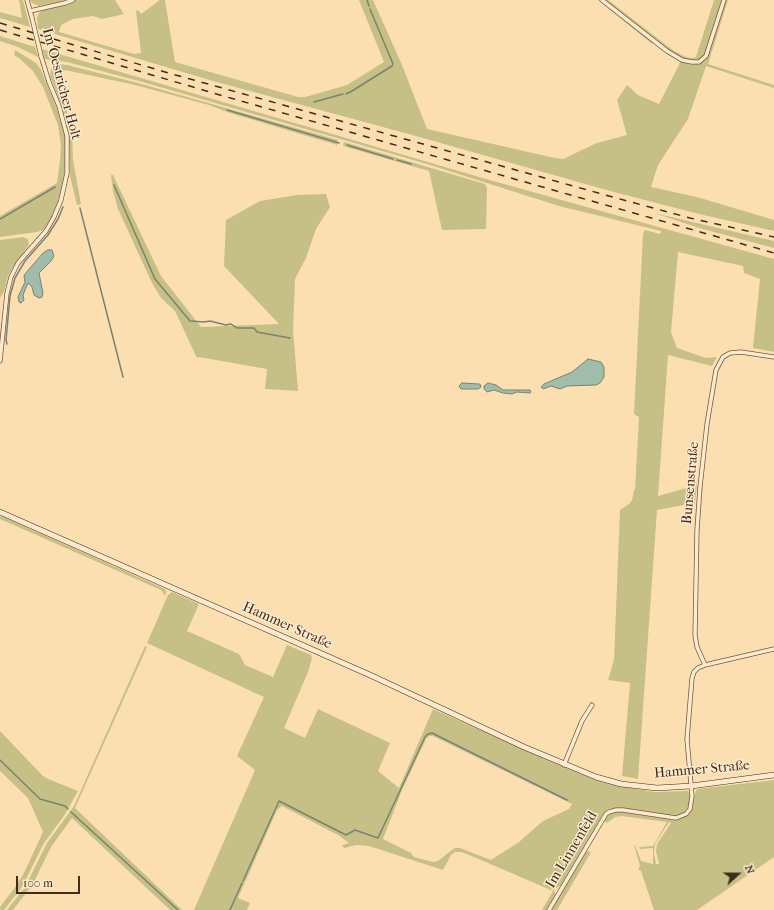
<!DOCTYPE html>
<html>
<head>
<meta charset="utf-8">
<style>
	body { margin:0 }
	#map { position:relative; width:774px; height:910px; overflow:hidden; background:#fcdfb1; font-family:"IM FELL French Canon",serif }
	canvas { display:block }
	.north { position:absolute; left:718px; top:854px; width:40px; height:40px; -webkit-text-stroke:3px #fdeacc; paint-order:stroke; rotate:69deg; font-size:11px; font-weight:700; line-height:16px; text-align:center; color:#412b1c }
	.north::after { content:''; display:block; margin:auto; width:14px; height:18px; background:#412b1c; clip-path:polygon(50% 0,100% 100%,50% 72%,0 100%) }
	.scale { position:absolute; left:16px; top:876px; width:64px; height:18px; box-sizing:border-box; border:2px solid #412b1c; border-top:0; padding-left:5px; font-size:12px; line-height:14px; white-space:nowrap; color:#412b1c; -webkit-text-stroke:3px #fdeacc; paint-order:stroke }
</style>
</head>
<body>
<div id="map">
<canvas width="774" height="910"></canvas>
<div class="north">N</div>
<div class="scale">100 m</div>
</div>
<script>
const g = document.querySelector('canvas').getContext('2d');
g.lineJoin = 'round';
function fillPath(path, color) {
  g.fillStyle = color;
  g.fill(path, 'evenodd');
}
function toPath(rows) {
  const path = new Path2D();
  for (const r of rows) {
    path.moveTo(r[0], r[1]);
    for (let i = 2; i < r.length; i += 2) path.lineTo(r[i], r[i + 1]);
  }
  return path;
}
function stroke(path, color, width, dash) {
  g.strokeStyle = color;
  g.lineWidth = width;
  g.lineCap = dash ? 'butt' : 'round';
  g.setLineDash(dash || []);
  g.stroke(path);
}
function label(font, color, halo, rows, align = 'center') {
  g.font = font + ' "IM FELL French Canon",serif';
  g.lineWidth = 3;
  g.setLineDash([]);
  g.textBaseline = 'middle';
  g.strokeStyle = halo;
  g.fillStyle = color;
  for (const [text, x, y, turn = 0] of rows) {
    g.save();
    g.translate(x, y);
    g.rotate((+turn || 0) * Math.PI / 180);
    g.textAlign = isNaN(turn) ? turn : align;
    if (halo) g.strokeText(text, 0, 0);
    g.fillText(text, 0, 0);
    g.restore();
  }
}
const green = toPath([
	[19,0,23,0,30,27,0,18,0,12,22,18],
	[30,0,67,0,39,6,32,3],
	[75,0,115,0,124,14,102,19,93,16,73,19,61,25,59,32,134,54,141,53,136,11,138,10,141,14,160,0,165,0,175,62,298,97,305,97,347,85,384,62,359,0,373,0,402,65,427,129,555,158,563,159,597,143,627,135,617,100,627,85,638,95,659,104,681,61,691,64,699,64,705,61,708,56,726,0,728,0,708,64,774,85,774,88,706,66,688,119,658,165,651,187,697,197,774,220,774,231,699,214,610,191,416,136,213,81,38,29,37,18,39,13,42,10,66,5],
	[598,0,601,0,653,42,652,44],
	[605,0,608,0,674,51,686,57,693,58,696,57,714,0,723,0,705,56,698,60,694,61,685,59,672,53],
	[0,36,35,47,38,57,18,47,0,41],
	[42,49,486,179,774,259,774,352,753,348,760,279,744,273,743,266,678,252,671,332,677,348,706,358,717,357,712,366,668,355,658,496,697,485,695,503,657,510,638,779,622,776,630,683,608,680,614,660,620,510,629,504,632,500,634,490,635,490,639,417,634,414,643,234,645,230,660,234,661,231,559,206,427,164,139,81,67,62,45,59],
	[15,50,36,63,41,70,56,106,65,136,65,169,62,187,58,201,51,218,43,230,37,232,0,237,0,216,57,183,60,161,61,145,58,125,54,115,43,87,33,71,20,59,14,55],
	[58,64,67,65,138,83,226,108,338,140,337,145,227,112,209,105,135,85,65,70,61,74,59,82,72,131,73,160,81,204,77,205,70,176,69,136,61,104,50,76,51,69,53,66],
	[344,142,485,184,487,188,486,229,442,230,429,171,343,146],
	[111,175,113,175,161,276,201,327,279,324,224,266,226,220,260,201,297,195,326,194,330,207,316,229,306,258,295,279,293,330,298,391,265,389,267,369,199,357,197,358,175,311,161,298,152,283,118,209,113,191],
	[654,213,774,241,774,248,699,228],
	[23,237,28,239,29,245,13,267,8,276,4,292,0,298,0,240],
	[2,516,165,589,166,592,165,596,161,590,0,519,0,517],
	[172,592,199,604,187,631,239,654,245,665,273,677,287,645,311,655,312,658,308,672,284,728,305,738,318,709,390,743,378,771,399,788,433,709,554,763,593,779,609,784,654,792,688,791,690,796,690,804,683,814,672,816,617,808,608,809,605,813,561,886,555,888,554,891,556,895,555,897,547,910,542,910,553,891,467,854,461,852,455,852,451,855,443,870,369,846,356,845,344,848,342,845,349,843,338,835,282,806,277,810,238,898,250,903,247,910,194,910,255,770,237,756,264,697,147,643,168,595],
	[429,736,433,736,572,804,569,809,543,821,519,842,491,860,460,848,455,848,449,852,438,861,433,862,414,857,411,853,383,839,402,790,426,739],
	[145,646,147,647,75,808,182,910,170,910,72,818,51,847,33,884,13,910,7,910,25,887,47,843,74,806],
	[0,731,43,776,48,779,78,791,64,816,44,843,22,887,4,910,0,910,0,907,13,890,23,875,43,832,28,798,0,771],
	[774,780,774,857,697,910,654,910,641,871,638,869,640,866,634,845,635,845,641,861,653,864,653,848,640,849,639,847,653,846,667,822,622,816,615,817,607,823,604,821,607,815,612,812,617,811,673,820,679,819,687,815,692,810,695,793,697,789],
	[669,822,671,823,657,844,656,851,659,864,656,864,654,853,655,844],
	[588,851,591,852,590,854,557,910,551,910,586,852]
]);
const water = toPath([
	[48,250,52,250,54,256,51,261,39,273,43,293,42,297,39,298,34,295,32,287,28,283,23,295,24,300,21,303,19,302,18,297,25,282,24,276,25,274,43,253,48,250],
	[588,359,601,362,604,367,604,377,600,383,596,385,567,386,560,389,551,386,543,389,541,387,544,384,572,372,588,359],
	[462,383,479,384,480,384,481,387,478,389,461,389,459,386,462,383],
	[488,383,496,385,503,390,530,390,531,392,530,393,517,392,512,394,503,393,494,390,487,392,484,389,484,386,488,383]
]);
const stream = toPath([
	[367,0,369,6],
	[346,94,352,91,392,66,393,64,370,9],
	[314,102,343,94],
	[227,110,339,143],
	[347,145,393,159],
	[397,160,411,164],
	[114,185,155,279,190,321,204,322,210,321,226,325,231,324,237,328,254,328,257,332,290,338],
	[80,208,123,377],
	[0,219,55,187],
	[7,344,6,340,10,296,15,278,25,261,48,235,58,219,63,207],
	[0,760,40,799,65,806,68,809],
	[71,812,178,910],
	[243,881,279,801,346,835,355,830,378,838,425,737,428,734,432,733,567,800],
	[230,910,242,883]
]);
const minor = toPath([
	[27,0,32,18],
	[602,0,667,51,682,60,692,62,699,62,706,56,724,0],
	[30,11,65,3,73,0],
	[0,361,7,293,11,277,18,263,46,231,54,217,61,200,67,173,67,136,59,106,49,82,41,56],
	[705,665,697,647,695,635,697,530,700,487,707,424,716,370,723,357,730,353,741,352,774,357],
	[564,765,582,721,592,705],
	[549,910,606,814,609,812,616,810,623,810,676,818,686,814,690,809,692,796,687,739,692,678,694,672,698,668,705,665,774,649]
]);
const secondary = toPath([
	[0,512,370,675,524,747,596,777,621,784,657,788,691,786,774,775]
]);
const rail = toPath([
	[0,23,165,72,609,196,690,218,774,237],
	[0,30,213,93,774,253]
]);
const minorBridge = toPath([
	[32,18,41,56]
]);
const streetNames = [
	["Im Oestricher Holt",61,84,75],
	["Bunsenstraße",691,483,-85],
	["Hammer Straße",287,626,24],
	["Hammer Straße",702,770,-5],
	["Im Linnenfeld",572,850,-59]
];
fillPath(green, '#c6c087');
fillPath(water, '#9fbdaa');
stroke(water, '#798371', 1);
stroke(stream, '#798371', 1.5);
stroke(minor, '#705841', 5);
stroke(secondary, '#412b1c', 6);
stroke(minor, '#fdeacc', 3.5);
stroke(secondary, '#fdeacc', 5);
stroke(rail, '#412b1c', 1.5, [7, 7]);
stroke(minorBridge, '#705841', 5, []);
stroke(minorBridge, '#fdeacc', 3.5);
label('14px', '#412b1c', '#fdeacc', streetNames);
</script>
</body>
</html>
